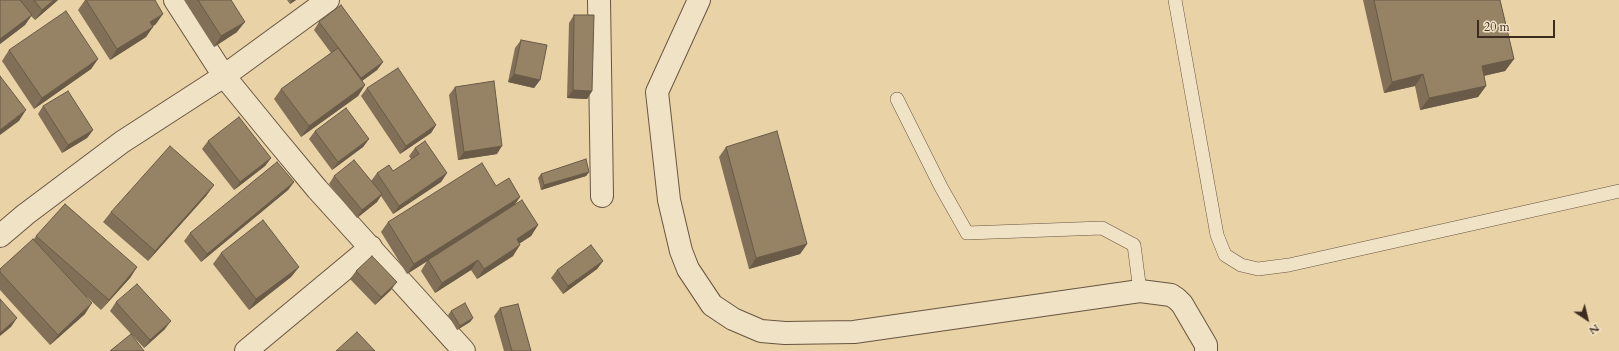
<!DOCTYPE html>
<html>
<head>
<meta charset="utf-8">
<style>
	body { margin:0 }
	#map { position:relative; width:1619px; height:351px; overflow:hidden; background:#e8d2a6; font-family:Cardo,serif }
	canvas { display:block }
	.north { position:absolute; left:1567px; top:299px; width:40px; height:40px; -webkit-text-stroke:3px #f0e2c5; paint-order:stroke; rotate:145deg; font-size:11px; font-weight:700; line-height:16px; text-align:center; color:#3d2b1f }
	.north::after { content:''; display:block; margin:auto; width:14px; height:18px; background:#3d2b1f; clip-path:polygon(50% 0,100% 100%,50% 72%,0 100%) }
	.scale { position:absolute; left:1477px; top:20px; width:78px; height:18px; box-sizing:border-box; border:2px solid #3d2b1f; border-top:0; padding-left:5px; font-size:12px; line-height:14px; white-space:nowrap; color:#3d2b1f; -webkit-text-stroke:3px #f0e2c5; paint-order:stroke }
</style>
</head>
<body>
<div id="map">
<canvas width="1619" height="351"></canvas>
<div class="north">N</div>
<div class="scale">20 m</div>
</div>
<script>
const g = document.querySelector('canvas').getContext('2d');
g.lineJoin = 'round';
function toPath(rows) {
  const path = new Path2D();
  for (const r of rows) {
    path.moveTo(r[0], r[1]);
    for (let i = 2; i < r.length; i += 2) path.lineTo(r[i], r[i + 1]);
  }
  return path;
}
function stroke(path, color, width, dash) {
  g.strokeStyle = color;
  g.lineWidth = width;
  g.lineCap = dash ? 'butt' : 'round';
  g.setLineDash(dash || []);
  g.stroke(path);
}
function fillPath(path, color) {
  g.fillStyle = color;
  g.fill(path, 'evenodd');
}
const service = toPath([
	[1175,0,1217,235,1225,255,1241,265,1258,269,1289,265,1619,191],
	[897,99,941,187,967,233,1102,228,1134,245,1140,291]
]);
const minor = toPath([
	[175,0,224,76,273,136,317,189,464,351],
	[599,0,602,196],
	[699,0,657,92,669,200,681,251,688,269,712,305,733,319,761,331,785,333,854,332,1140,291,1171,295,1177,299,1182,304,1206,345,1206,351],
	[0,236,26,214,122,142,224,76,328,0],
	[246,351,371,247]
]);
const wall = toPath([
	[0,0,58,0,35,20,31,16,25,25,0,44],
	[85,0,155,0,156,24,153,26,146,37,110,60,78,10],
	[184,0,231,0,237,32,214,47],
	[287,0,296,0,290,4],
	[1363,0,1500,0,1514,59,1505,71,1484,76,1486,86,1478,97,1420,110,1415,86,1384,93],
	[574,15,592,91,587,99,567,98,569,23],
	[319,22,383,62,377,70,362,81,365,85,358,96,301,137,274,99,281,89,331,53,314,30],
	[521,40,540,80,534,88,508,82,515,48],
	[9,50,98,59,91,69,34,109,2,61],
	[455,87,497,154,458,160,449,95],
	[367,88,436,125,431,133,400,154,361,96],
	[43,106,93,130,87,138,62,153,38,114],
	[315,131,369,139,363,147,332,170,309,139],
	[208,141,271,158,265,166,234,190,202,149],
	[726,147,807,244,800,254,749,269,719,157],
	[415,148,447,173,441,182,393,214,381,196,377,202,357,218,329,184,334,176,371,181,377,173,393,171,411,159,409,156],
	[589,172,586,176,541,190,538,178,541,174],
	[294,182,288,190,201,262,184,241,190,233],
	[214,185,206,196,148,261,103,222,111,212],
	[496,186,520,197,515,204,538,225,531,236,519,243,513,256,477,279,471,270,435,293,421,271,427,261,407,274,381,232,388,222],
	[36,236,137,267,130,278,101,310,87,297,85,314,50,345,0,290,0,269,34,239],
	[221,253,299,267,291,277,249,310,213,264],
	[603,261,597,269,563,294,551,278,557,270],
	[356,271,391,290,375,305,350,279],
	[116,302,165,329,144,348,110,311],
	[500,308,531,351,504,351,494,316],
	[451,311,473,318,470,322,457,330,448,315]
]);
const shadedWall = toPath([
	[54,0,58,0,35,20,42,10],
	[292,0,296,0,290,4],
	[163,14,156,24,143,33,150,22],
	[32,15,25,25,0,44,0,39],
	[245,22,237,32,214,47,221,36],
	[153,27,146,37,110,60,117,49],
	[98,59,91,69,34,109,42,98],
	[1514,59,1505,71,1473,78,1482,66],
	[383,62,377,70,355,86,361,78],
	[514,74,540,80,534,88,508,82],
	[1423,74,1415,86,1384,93,1392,82],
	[365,85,358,96,301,137,309,126],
	[1486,86,1478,97,1420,110,1429,98],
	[573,90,592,91,587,99,567,98],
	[26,110,19,121,0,135,0,130],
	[436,125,431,133,400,154,406,146],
	[93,130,87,138,62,153,68,145],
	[369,139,363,147,332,170,338,162],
	[502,146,497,154,458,160,464,152],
	[271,158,265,166,234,190,240,182],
	[589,172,586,176,541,190,544,185],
	[447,173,441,182,393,214,399,206],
	[294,182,288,190,201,262,207,254],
	[214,185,206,196,148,261,155,251],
	[382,194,377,202,357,218,362,210],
	[520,197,513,207,407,274,414,264],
	[538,225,531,236,510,250,517,239],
	[807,244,800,254,749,269,756,258],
	[520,245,513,256,477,279,484,269],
	[478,260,471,270,435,293,442,283],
	[603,261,597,269,563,294,568,286],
	[137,267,130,278,101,310,109,300],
	[299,267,291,277,249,310,256,299],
	[397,282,391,290,375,305,381,297],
	[92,303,85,314,50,345,58,335],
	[17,318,11,327,0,336,0,333],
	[473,318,470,322,457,330,460,326],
	[171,321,165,329,144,348,150,340]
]);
const building = toPath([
	[0,0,20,0,32,15,0,39,0,0],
	[34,0,54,0,42,10,34,0],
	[86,0,155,0,163,14,150,22,153,27,117,49,86,0],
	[198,0,231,0,245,22,221,36,198,0],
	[1374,0,1500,0,1514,59,1482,66,1486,86,1429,98,1423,74,1392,82,1374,0],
	[341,5,383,62,361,78,319,22,341,5],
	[66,11,98,59,42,98,9,50,66,11],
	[574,15,594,15,592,91,573,90,574,15],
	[521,40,547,45,540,80,514,74,521,40],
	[338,48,365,85,309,126,281,89,338,48],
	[398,68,436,125,406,146,367,88,398,68],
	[0,76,26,110,0,130,0,76],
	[494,81,502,146,464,152,455,87,494,81],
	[68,91,93,130,68,145,43,106,68,91],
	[346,108,369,139,338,162,315,131,346,108],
	[239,117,271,158,240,182,208,141,239,117],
	[777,131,807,244,756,258,726,147,777,131],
	[425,141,447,173,399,206,377,173,389,165,393,171,419,154,415,148,425,141],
	[170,146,214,185,155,251,111,212,170,146],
	[586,159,589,172,544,185,541,174,586,159],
	[354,160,382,194,362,210,334,176,354,160],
	[277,162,294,182,207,254,190,233,277,162],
	[482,163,496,186,509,178,520,197,414,264,388,222,482,163],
	[522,200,538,225,517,239,520,245,484,269,478,260,442,283,428,260,522,200],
	[65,204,137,267,109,300,36,236,65,204],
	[263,220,299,267,256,299,221,253,263,220],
	[33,239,92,303,58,335,0,272,0,269,33,239],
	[591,245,603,261,568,286,557,270,591,245],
	[372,256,397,282,381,297,356,271,372,256],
	[137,284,171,321,150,340,116,302,137,284],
	[0,299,17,318,0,333,0,299],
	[465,303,473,318,460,326,451,311,465,303],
	[518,304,531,351,512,351,500,308,518,304],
	[357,332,375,351,336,351,357,332],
	[131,334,144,351,110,351,131,334]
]);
stroke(service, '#685541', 14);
stroke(minor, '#685541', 24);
stroke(service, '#f0e2c5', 13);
stroke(minor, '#f0e2c5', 22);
fillPath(wall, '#817057');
fillPath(shadedWall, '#695b47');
fillPath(building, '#968265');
stroke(building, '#695b47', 1);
</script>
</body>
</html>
